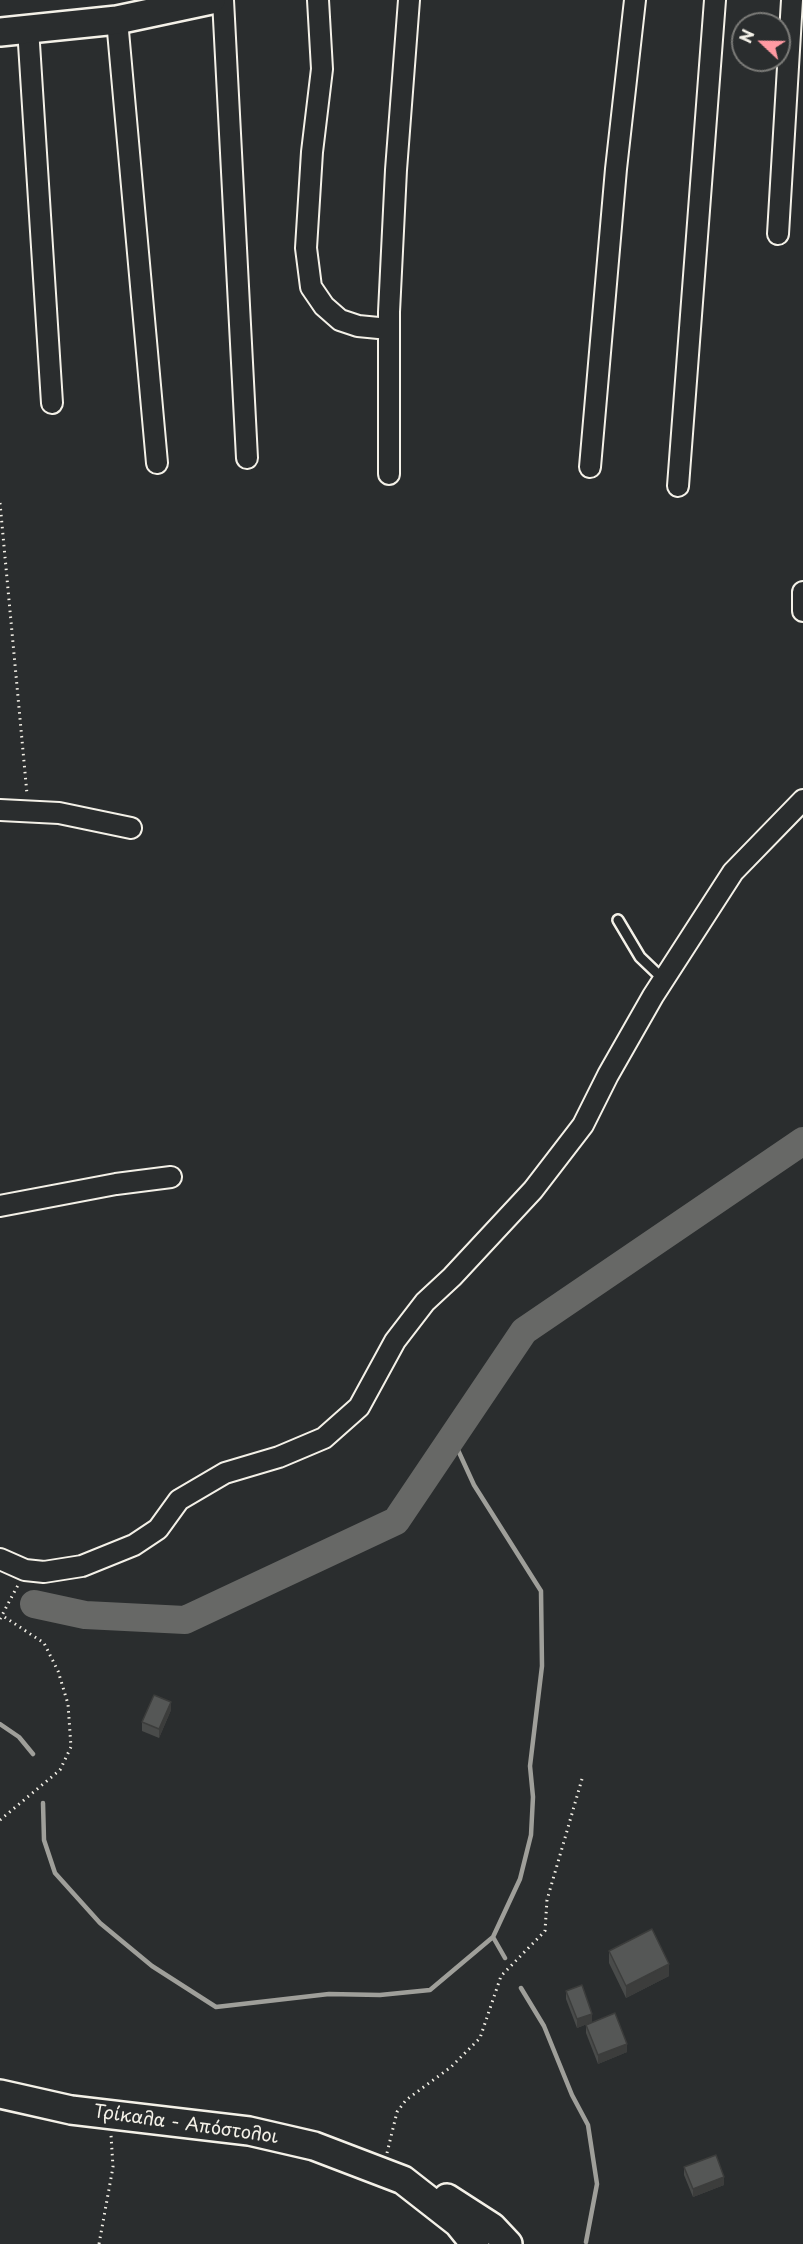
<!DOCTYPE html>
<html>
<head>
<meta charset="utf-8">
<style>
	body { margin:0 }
	#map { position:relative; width:803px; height:2244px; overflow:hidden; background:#2a2d2e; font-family:"Playpen Sans",sans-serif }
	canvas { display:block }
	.north { position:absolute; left:731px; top:12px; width:60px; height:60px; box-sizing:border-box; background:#2a2d2e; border:2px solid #7b7b78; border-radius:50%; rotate:292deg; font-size:16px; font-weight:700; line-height:24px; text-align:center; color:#f4f1e8 }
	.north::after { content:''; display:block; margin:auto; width:21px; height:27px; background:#ff9aa2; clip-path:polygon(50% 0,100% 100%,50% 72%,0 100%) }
</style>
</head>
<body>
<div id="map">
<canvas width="803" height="2244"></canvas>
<div class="north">N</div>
</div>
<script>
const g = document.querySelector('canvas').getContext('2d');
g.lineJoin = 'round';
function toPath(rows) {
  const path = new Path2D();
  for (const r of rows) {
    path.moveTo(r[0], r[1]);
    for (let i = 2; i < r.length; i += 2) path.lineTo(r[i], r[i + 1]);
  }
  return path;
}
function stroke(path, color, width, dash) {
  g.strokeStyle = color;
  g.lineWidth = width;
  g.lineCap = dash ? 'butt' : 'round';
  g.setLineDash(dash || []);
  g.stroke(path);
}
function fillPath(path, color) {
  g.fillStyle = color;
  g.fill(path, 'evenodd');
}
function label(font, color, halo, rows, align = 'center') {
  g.font = font + ' "Playpen Sans",sans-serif';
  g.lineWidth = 5;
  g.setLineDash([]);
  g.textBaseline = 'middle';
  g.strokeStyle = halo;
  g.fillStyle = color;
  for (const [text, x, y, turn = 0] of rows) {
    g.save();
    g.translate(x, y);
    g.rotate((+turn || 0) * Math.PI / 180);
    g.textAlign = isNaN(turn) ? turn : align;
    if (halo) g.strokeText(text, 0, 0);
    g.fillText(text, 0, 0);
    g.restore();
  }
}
const stream = toPath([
	[452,1437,474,1485,541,1591,542,1666,530,1766,533,1797,531,1835,520,1879,493,1937,505,1958],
	[0,1724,19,1737,33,1754],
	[43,1803,44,1840,55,1873,100,1923,152,1966,216,2007,329,1994,380,1995,430,1990,493,1937],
	[521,1988,544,2026,572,2095,588,2125,597,2184,586,2242]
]);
const river = toPath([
	[34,1604,85,1615,185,1620,396,1521,524,1331,803,1141]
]);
const path = toPath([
	[0,503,27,794],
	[0,1619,18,1585],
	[0,1820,60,1770,71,1747,68,1704,58,1671,44,1643,3,1616],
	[387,2153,397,2112,406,2100,451,2067,480,2038,501,1976,545,1931,547,1900,582,1779],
	[99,2244,113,2167,111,2135]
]);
const lane = toPath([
	[618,920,640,957,663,979]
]);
const street = toPath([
	[223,0,247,458],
	[318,0,322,69,312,152,306,248,311,287,324,306,340,320,358,326,389,329],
	[117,20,157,463],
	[28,28,52,403],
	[778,234,792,0],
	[590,467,616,169,635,0],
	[389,474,389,312,396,170,409,0],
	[678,486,715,0],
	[803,592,803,611],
	[0,810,59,813,131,828],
	[0,1206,116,1184,171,1177],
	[0,1559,25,1570,44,1572,82,1566,134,1545,158,1529,179,1500,225,1473,279,1457,324,1438,359,1407,395,1341,425,1302,452,1277,533,1190,583,1125,608,1075,653,996,733,872,803,800]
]);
const secondary = toPath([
	[0,32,117,20,211,0],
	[0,2094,71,2110,249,2131,314,2146,403,2180,458,2223,475,2244],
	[447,2198,492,2227,508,2244]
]);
const wall = toPath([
	[171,1710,159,1738,142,1731,142,1722],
	[609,1951,669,1976,626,1998,609,1963],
	[566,1991,592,2022,577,2028,566,1999],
	[586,2025,627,2052,598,2064,586,2033],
	[684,2167,724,2185,693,2197,684,2175]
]);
const shadedWall = toPath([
	[171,1702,171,1710,159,1738,159,1729],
	[669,1964,669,1976,626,1998,626,1986],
	[592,2014,592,2022,577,2028,577,2019],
	[627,2044,627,2052,598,2064,598,2055],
	[724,2177,724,2185,693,2197,693,2189]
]);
const building = toPath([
	[154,1695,171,1702,159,1729,142,1722,154,1695],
	[652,1929,669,1964,626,1986,609,1951,652,1929],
	[582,1985,592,2014,577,2019,566,1991,582,1985],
	[615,2013,627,2044,598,2055,586,2025,615,2013],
	[716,2155,724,2177,693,2189,684,2167,716,2155]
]);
const streetNames = [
	["Τρίκαλα - Απόστολοι",186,2125,8]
];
stroke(stream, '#9f9f9a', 4.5);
stroke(river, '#676866', 28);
stroke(lane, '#f4f1e8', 14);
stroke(street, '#f4f1e8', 24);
stroke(secondary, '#f4f1e8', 32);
stroke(path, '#f4f1e8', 3, [1.5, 4.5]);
stroke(lane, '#2a2d2e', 9);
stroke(street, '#2a2d2e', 20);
stroke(secondary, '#2a2d2e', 27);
fillPath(wall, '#494b4a');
fillPath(shadedWall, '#3c3d3c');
fillPath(building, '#555756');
stroke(building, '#3c3d3c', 1.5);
label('18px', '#f4f1e8', '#2a2d2e', streetNames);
</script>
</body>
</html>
